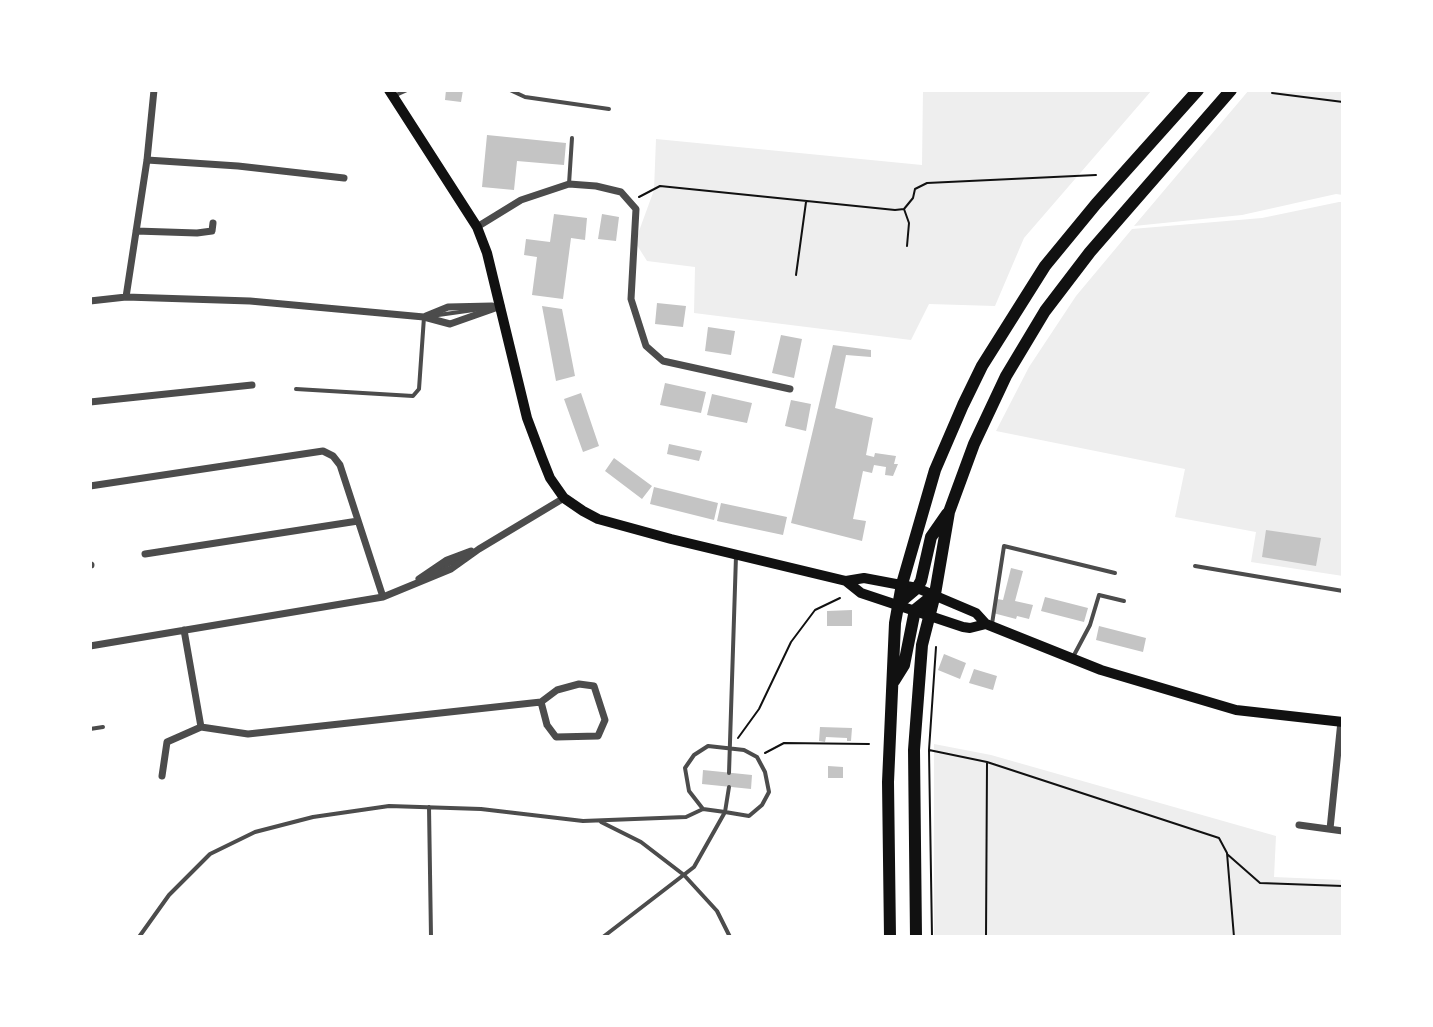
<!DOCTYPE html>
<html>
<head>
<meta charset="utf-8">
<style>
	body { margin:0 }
	#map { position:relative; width:1433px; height:1027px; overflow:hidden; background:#fff; font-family:Figtree,sans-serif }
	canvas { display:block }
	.frame { position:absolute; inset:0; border:92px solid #fff; pointer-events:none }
</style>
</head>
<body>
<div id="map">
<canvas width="1433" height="1027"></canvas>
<div class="frame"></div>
</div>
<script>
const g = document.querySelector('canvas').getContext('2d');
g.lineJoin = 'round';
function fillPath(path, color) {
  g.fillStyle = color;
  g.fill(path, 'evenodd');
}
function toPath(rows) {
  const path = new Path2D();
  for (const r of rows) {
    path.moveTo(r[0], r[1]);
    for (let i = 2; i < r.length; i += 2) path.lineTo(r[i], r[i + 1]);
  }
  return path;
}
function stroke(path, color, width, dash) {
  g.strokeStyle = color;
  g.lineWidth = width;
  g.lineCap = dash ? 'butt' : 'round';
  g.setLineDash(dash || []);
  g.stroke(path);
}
const green = toPath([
	[923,90,1152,90,1024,238,995,306,929,304,911,340,694,313,695,267,647,261,635,242,654,190,656,139,922,165],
	[1249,90,1343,90,1343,195,1336,194,1242,215,1134,226],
	[1339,202,1343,202,1343,576,1251,562,1256,532,1175,517,1185,469,996,431,1029,367,1076,296,1132,229,1262,218],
	[934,744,991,755,1276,836,1274,877,1343,880,1343,937,934,937]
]);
const building = toPath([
	[446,90,463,90,461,102,445,100],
	[487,135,566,143,564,165,517,161,514,190,482,187],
	[554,214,587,218,585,240,571,238,563,299,532,295,537,257,524,255,526,239,550,242],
	[602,214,619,217,616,241,598,239],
	[657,303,686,306,683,327,655,324],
	[542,306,562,309,575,376,556,381],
	[708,327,735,331,731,355,705,351],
	[781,335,802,339,794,378,772,373],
	[833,345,871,350,871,357,846,355,835,408,873,418,866,455,874,457,875,453,896,456,894,464,898,464,893,476,885,475,886,467,874,465,872,473,863,471,853,519,866,521,862,541,791,523],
	[665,383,706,392,701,413,660,405],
	[581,393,599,446,583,452,564,399],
	[712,394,752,403,747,423,707,415],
	[791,400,811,404,806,431,785,426],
	[669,444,702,451,699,461,667,454],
	[614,458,652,486,642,499,605,471],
	[654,487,718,503,714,520,650,504],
	[721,503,787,517,783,535,717,521],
	[1266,530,1321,538,1316,566,1262,557],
	[1011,568,1023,571,1015,601,1033,605,1029,619,1017,616,1016,619,993,613,997,599,1003,600],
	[1045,597,1088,608,1084,622,1041,611],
	[852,610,852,626,827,626,827,611],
	[1099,626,1146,638,1143,652,1096,640],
	[944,654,966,663,960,679,938,670],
	[974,669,997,676,993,690,969,683],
	[820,727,852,728,851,741,847,741,847,738,826,737,825,742,819,741],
	[828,766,843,767,843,778,828,778],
	[703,770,752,775,751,789,702,784]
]);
const path = toPath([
	[1272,93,1343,102],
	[639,197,660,186,895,210,904,209,913,198,915,189,927,183,1096,175],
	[904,209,909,223,907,246],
	[796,275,806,202],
	[738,738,759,709,791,642,815,610,840,598],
	[929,750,987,762,1219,838,1227,853,1234,937],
	[765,753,784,743,869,744],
	[1227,854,1260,883,1343,886],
	[932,937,929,750,936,647],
	[986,937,987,763]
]);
const service = toPath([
	[510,90,525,97,609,109],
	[396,95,407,90],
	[569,184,572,138],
	[296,389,413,396,419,389,424,317,481,309],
	[1195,566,1343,591],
	[435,572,462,557],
	[992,624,1004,546,1115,573],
	[1073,657,1090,625,1099,595,1124,601],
	[90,729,103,727],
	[729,773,736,556],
	[429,807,431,937],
	[601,822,641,842,684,875,717,911,730,937],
	[139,937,169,895,210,854,255,832,313,817,389,806,481,809,583,821,686,817,703,809],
	[603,937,694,867,725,812,749,816,762,805,769,792,765,772,757,757,744,750,708,746,694,755,685,768,689,791,703,809,725,812,729,787]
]);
const minor = toPath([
	[147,160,238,166,344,178],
	[477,227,521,200,569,184,596,186,621,192,636,209,631,299,646,346,663,361,790,389],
	[136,231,197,233,212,231,213,223],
	[126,297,147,160,154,90],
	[90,301,126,297,250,301,424,317,450,324,501,306],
	[426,316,448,307,492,306],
	[90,402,252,385],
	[90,486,323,451,333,456,340,465,383,597],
	[145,554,358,521],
	[90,565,91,565],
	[419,579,447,560,471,551],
	[184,630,201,727],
	[90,646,383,597,451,569,479,549,564,498],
	[162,776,167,742,201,727,248,734,541,702,557,690,579,684,594,686,605,720,598,736,556,737,547,725,541,702],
	[1299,825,1343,831],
	[1330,829,1341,721]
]);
const secondary = toPath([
	[389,90,477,227,487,253,527,418,542,458,550,478,564,498,583,511,598,519,671,539,846,581,864,578,917,588,976,613,986,624,1101,670,1236,710,1343,722],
	[846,581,861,593,963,627,970,628,986,624]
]);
const trunk = toPath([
	[898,604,917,588,921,581,931,537,947,514],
	[894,681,904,665,915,610,935,594],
	[890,937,888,782,895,623,902,584,935,470,963,405,982,366,1045,266,1096,204,1198,90],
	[916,937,914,750,922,645,935,594,949,512,974,444,1006,376,1045,311,1090,252,1231,90]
]);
fillPath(green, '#eee');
fillPath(building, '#c4c4c4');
stroke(path, '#111', 2);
stroke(service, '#4c4c4c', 4);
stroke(minor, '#4c4c4c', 7);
stroke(secondary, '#111', 10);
stroke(trunk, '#111', 12);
</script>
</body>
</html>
